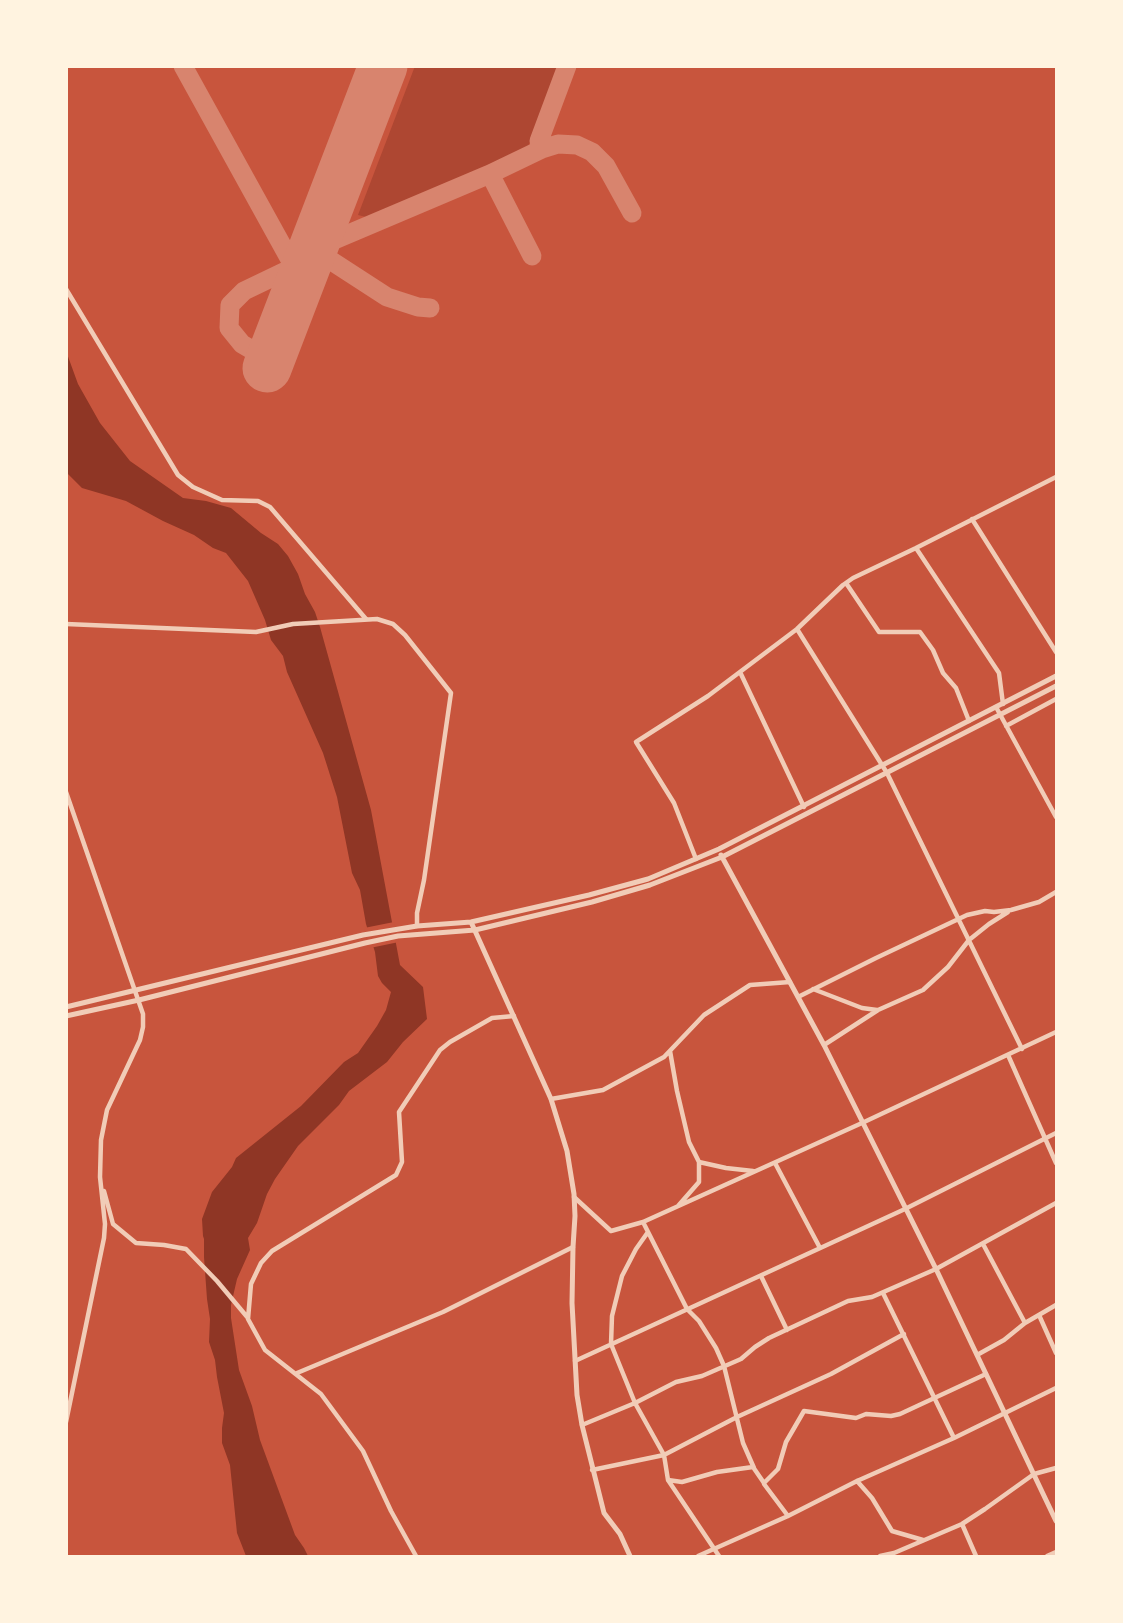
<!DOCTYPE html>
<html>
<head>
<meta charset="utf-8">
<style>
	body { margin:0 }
	#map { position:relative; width:1123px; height:1623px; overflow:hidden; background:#c8553d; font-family:"Archivo Narrow",sans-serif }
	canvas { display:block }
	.frame { position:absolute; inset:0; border:68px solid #fff3e0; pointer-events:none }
</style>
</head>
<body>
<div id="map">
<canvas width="1123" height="1623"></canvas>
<div class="frame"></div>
</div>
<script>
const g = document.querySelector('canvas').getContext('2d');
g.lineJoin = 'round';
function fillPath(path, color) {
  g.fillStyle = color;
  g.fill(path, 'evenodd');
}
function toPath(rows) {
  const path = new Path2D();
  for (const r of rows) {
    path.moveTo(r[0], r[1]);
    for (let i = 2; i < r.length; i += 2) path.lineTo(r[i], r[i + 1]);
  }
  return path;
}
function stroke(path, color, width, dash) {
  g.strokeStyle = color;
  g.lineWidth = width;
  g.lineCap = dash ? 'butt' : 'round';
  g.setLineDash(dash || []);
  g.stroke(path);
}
const green = toPath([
	[415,66,562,67,549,104,527,148,374,215,366,217,358,215]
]);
const water = toPath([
	[66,351,78,384,100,423,130,461,183,498,206,501,231,508,261,533,278,544,288,556,298,574,305,594,315,612,320,627,371,810,400,965,423,987,427,1019,403,1042,387,1062,349,1091,339,1105,298,1146,275,1179,267,1194,257,1223,248,1238,250,1250,237,1279,231,1305,231,1318,239,1370,252,1406,260,1440,295,1535,304,1548,308,1556,246,1556,237,1533,230,1465,222,1443,222,1428,224,1413,217,1377,215,1360,209,1342,210,1319,207,1299,204,1257,204,1239,203,1236,202,1219,212,1192,232,1167,236,1158,301,1106,344,1062,358,1053,377,1026,386,1010,391,992,382,983,378,976,375,952,366,924,360,890,352,873,337,797,323,753,287,672,283,656,271,640,265,620,248,581,226,553,213,548,194,535,163,521,126,501,82,488,67,473]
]);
const pier = toPath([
	[394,922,399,942,370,948,364,928]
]);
const taxiway = toPath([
	[183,66,294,267,300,282],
	[567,66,539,141,542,149,558,144,577,145,592,152,606,166,632,213],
	[313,249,387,297,418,307,430,308],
	[532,256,490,174,542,149],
	[272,353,259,354,242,344,229,328,230,305,244,291,294,267,313,249,490,174]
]);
const runway = toPath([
	[267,368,383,66]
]);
const minor = toPath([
	[66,289,178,475,193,487,222,500,258,501,270,507,366,619],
	[972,519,1056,652],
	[916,548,999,673,1003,704],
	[846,583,879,632,920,632,933,650,943,673,956,688,969,721],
	[66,624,256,632,293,624,377,619,393,624,405,635,451,693,424,880,417,913,417,926],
	[797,629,887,773,1022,1049],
	[740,672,804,807],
	[996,707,1056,817],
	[1006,726,1056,699],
	[66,792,143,1014,143,1027,140,1040,107,1110,101,1140,100,1177,105,1224,104,1238,66,1422],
	[696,859,674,803,636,742,708,696,797,629,843,585,853,578,916,548,1056,477],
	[813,989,862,1008,877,1010],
	[798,997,876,958,967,915,985,911,994,912,1011,910,1039,902,1056,892],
	[824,1045,878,1010,923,990,948,967,969,940,989,924,1008,912],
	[670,1051,677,1091,689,1142,699,1162,726,1168,753,1171],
	[1008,1055,1056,1163],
	[551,1099,603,1090,664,1057,704,1015,750,985,790,982],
	[775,1163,820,1248],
	[104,1191,113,1224,136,1243,164,1245,186,1249,217,1281,248,1318],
	[574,1197,611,1231,643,1222,862,1123,1056,1032],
	[678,1206,699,1182,699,1162],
	[643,1222,687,1309,699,1321,716,1348,724,1366,743,1443,754,1468],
	[648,1232,636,1249,622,1276,612,1316,611,1344,635,1403,664,1455,668,1480,719,1556],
	[983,1244,1025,1323],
	[761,1276,787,1330],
	[883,1293,954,1438],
	[1039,1315,1056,1353],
	[977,1355,1004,1340,1025,1323,1056,1305],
	[575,1361,905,1209,1056,1133],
	[297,1373,443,1312,573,1247],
	[582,1425,635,1403,676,1382,702,1376,741,1359,755,1347,769,1338,848,1301,872,1297,936,1269,1056,1203],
	[592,1470,664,1455,737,1417,831,1374,904,1334],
	[668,1480,682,1482,717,1472,753,1467,764,1483,778,1469,786,1442,804,1411,856,1418,866,1414,891,1416,900,1414,986,1374],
	[857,1481,872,1498,892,1531,923,1540],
	[764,1484,788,1516],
	[962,1524,976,1556],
	[416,1556,391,1511,363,1451,321,1394,265,1350,248,1319,251,1284,261,1263,272,1251,396,1175,402,1162,399,1112,440,1050,450,1042,492,1018,514,1016],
	[698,1556,788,1516,857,1481,954,1438,1056,1388],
	[880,1556,894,1553,962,1524,985,1509,1034,1474,1056,1468],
	[1047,1556,1056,1552]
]);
const tertiary = toPath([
	[721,855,824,1045,936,1269,1056,1521],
	[471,922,551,1099,567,1151,574,1194,575,1216,573,1247,572,1303,577,1395,582,1425,604,1513,620,1534,630,1556],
	[66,1007,363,935,417,926,471,922,589,895,648,879,719,849,1056,676],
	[66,1016,139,1000,365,943,398,936,475,930,592,902,650,885,722,857,1056,686]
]);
fillPath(green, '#ae4732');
fillPath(water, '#8f3625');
fillPath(pier, '#c8553d');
stroke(taxiway, '#d8846e', 19);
stroke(runway, '#d8846e', 49);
stroke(minor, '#f1ccb7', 4.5);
stroke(tertiary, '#f1ccb7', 5);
</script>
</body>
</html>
